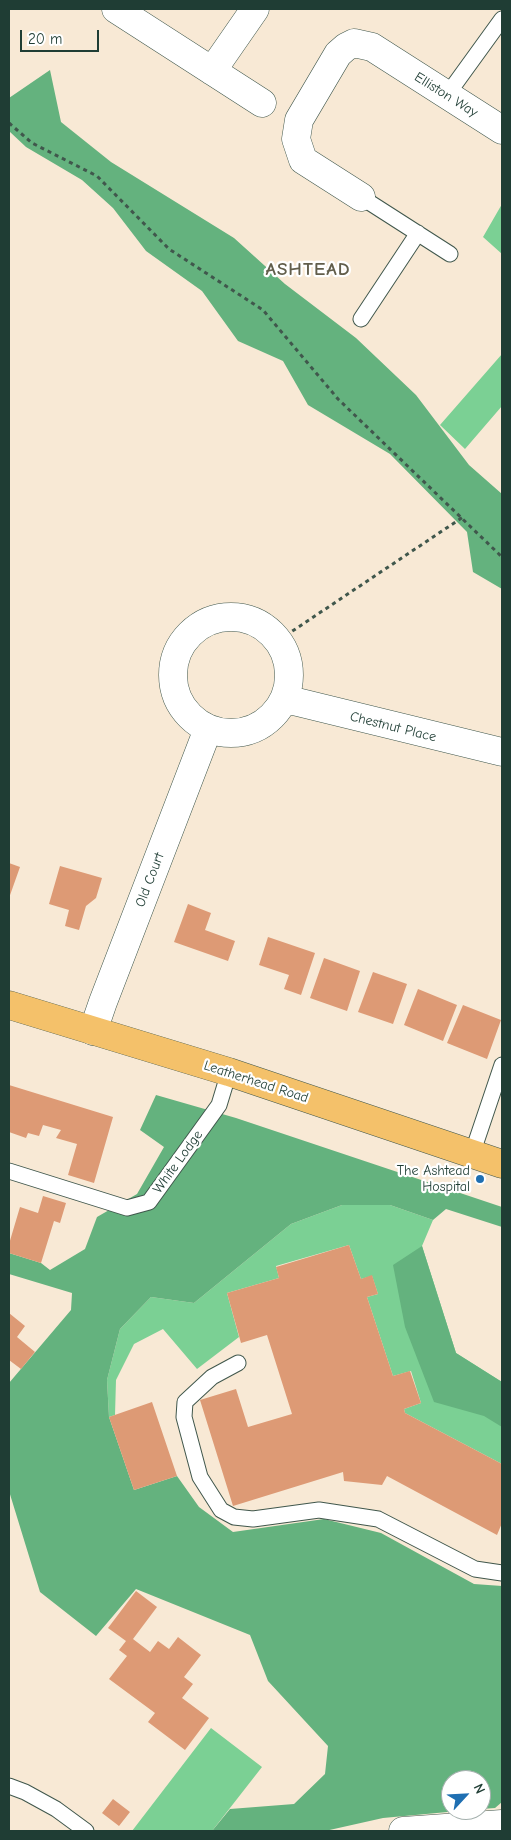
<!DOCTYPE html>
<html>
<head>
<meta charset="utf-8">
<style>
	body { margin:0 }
	#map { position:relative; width:511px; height:1840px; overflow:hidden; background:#f8e9d5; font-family:"Comic Neue",sans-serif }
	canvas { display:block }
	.frame { position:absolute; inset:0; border:10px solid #1f3d34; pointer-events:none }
	.north { position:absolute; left:441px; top:1770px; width:50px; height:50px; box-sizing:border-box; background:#fff; border:1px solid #a5b1ae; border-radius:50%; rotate:65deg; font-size:14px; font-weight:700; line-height:20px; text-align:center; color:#1f3d34 }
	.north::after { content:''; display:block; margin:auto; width:18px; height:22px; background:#1f6fb2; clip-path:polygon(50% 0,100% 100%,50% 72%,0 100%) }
	.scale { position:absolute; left:20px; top:30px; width:79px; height:22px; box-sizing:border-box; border:2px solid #1f3d34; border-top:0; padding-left:6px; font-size:15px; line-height:18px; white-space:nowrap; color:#1f3d34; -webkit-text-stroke:4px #fff; paint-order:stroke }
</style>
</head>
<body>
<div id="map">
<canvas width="511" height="1840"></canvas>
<div class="frame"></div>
<div class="north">N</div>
<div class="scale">20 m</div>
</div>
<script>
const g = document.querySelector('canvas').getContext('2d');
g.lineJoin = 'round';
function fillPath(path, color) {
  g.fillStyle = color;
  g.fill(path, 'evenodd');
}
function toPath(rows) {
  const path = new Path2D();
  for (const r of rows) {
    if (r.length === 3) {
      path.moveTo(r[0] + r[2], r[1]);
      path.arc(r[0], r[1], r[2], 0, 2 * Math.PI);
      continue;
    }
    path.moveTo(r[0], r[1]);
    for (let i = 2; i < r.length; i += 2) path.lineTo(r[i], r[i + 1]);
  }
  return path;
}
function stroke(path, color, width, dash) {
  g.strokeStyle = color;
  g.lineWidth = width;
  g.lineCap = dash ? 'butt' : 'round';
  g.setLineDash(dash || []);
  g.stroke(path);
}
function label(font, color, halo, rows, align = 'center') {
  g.font = font + ' "Comic Neue",sans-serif';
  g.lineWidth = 4.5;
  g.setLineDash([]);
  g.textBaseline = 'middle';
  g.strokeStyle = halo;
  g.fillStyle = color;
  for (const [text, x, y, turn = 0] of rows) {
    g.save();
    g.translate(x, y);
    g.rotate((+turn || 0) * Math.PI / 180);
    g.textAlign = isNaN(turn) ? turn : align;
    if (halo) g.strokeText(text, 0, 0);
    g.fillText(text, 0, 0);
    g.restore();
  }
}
const green = toPath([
	[502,204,502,254,483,237],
	[502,354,502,406,465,449,440,425],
	[342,1205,390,1205,433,1220,422,1246,456,1353,502,1382,502,1464,405,1413,404,1409,421,1403,411,1371,393,1376,367,1297,378,1294,372,1276,361,1279,349,1245,276,1266,279,1278,227,1293,239,1337,197,1369,163,1329,134,1344,116,1380,115,1415,109,1417,107,1380,120,1329,151,1297,194,1303,291,1224],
	[211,1728,262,1767,212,1831,132,1831]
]);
const forest = toPath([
	[50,70,61,122,111,162,234,238,285,284,356,338,416,395,469,465,502,494,502,589,473,572,467,532,390,454,308,405,283,361,238,341,202,291,146,251,113,208,82,180,26,147,9,131,9,98],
	[156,1095,236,1118,502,1207,502,1227,446,1209,433,1220,390,1205,342,1205,291,1224,194,1303,151,1297,120,1329,107,1380,109,1417,134,1490,177,1476,199,1507,233,1532,324,1519,381,1533,474,1584,502,1586,502,1802,495,1808,481,1809,481,1780,451,1780,451,1810,469,1810,383,1818,325,1831,212,1831,230,1809,294,1804,325,1774,328,1746,268,1681,250,1635,136,1589,96,1636,40,1592,9,1491,9,1383,71,1310,72,1293,9,1274,9,1253,41,1263,50,1270,85,1249,97,1217,137,1194,164,1147,140,1130],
	[422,1246,456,1353,502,1382,502,1427,484,1416,434,1402,405,1327,393,1265]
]);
const building = toPath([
	[9,863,20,867,9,898],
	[60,866,102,878,96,898,86,906,79,930,65,926,69,910,49,904],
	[188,904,211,913,205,930,235,941,228,961,174,942],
	[268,937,315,953,301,995,284,989,289,975,259,965],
	[324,958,360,971,347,1011,310,998],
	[373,972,407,984,393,1024,358,1012],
	[418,989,457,1005,443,1041,404,1025],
	[463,1005,501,1020,487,1059,447,1043],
	[9,1085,113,1117,94,1183,68,1175,77,1144,56,1138,61,1130,43,1125,39,1136,28,1133,26,1138,9,1132],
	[43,1196,66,1203,60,1223,54,1221,41,1263,9,1253,9,1244,20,1207,38,1213],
	[349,1245,361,1279,372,1275,378,1294,367,1297,393,1376,410,1371,421,1403,404,1409,405,1413,502,1464,502,1523,497,1535,387,1476,382,1485,344,1481,343,1472,233,1506,200,1400,236,1389,248,1427,292,1414,267,1335,241,1343,227,1293,279,1278,276,1267],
	[9,1313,25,1326,17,1337,35,1352,21,1369,9,1360],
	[152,1402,177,1476,134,1490,109,1417],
	[136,1591,157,1607,133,1639,150,1652,158,1641,169,1649,178,1637,201,1655,184,1677,193,1684,182,1698,209,1718,185,1750,148,1722,155,1713,109,1679,127,1656,119,1650,126,1641,108,1628],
	[113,1799,130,1812,119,1826,102,1813]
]);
const path = toPath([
	[9,123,32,143,97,176,169,249,263,310,338,399,502,557],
	[279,640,463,517]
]);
const service = toPath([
	[447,95,502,19],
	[361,197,450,254],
	[361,319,418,233],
	[472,1154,502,1065],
	[9,1171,127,1208,149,1202,219,1105,229,1072],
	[238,1363,212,1377,185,1402,184,1417,200,1477,221,1510,234,1517,253,1519,319,1510,378,1519,475,1569,502,1573],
	[9,1786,25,1792,56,1809,86,1831]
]);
const minor = toPath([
	[116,9,262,103],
	[212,71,255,9],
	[361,197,303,160,296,139,299,120,338,54,346,47,354,43,372,47,502,130],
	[231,675,58],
	[285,699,502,752],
	[93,1031,103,1002,208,729],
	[403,1831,502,1824]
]);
const trunk = toPath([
	[9,1005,229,1072,502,1164]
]);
const markers = [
	[480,1179,5,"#1f6fb2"]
];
const streetNames = [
	["Elliston Way",446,95,32],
	["Chestnut Place",393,727,14],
	["Old Court",150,880,-69],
	["Leatherhead Road",256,1082,18],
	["White Lodge",178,1162,-54]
];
const poiNames = [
	["The Ashtead",470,1171],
	["Hospital",470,1187]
];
const districtNames = [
	["ASHTEAD",308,270]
];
fillPath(green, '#7bd094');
fillPath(forest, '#64b27e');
fillPath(building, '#dd9a75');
stroke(service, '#40574c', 17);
stroke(minor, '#40574c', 29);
stroke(trunk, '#40574c', 29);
stroke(path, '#40574c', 3, [4, 4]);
stroke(service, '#fff', 15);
stroke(minor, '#fff', 28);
stroke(trunk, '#f4c16a', 28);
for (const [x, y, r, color] of markers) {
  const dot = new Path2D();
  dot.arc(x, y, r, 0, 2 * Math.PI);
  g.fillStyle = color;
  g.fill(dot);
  stroke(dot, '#fff', 2);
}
label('14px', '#1f3d34', '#fff', streetNames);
label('14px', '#1f3d34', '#fff', poiNames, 'right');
g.letterSpacing = '1px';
label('bold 19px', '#625e4b', '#fff', districtNames);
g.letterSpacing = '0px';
</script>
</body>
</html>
